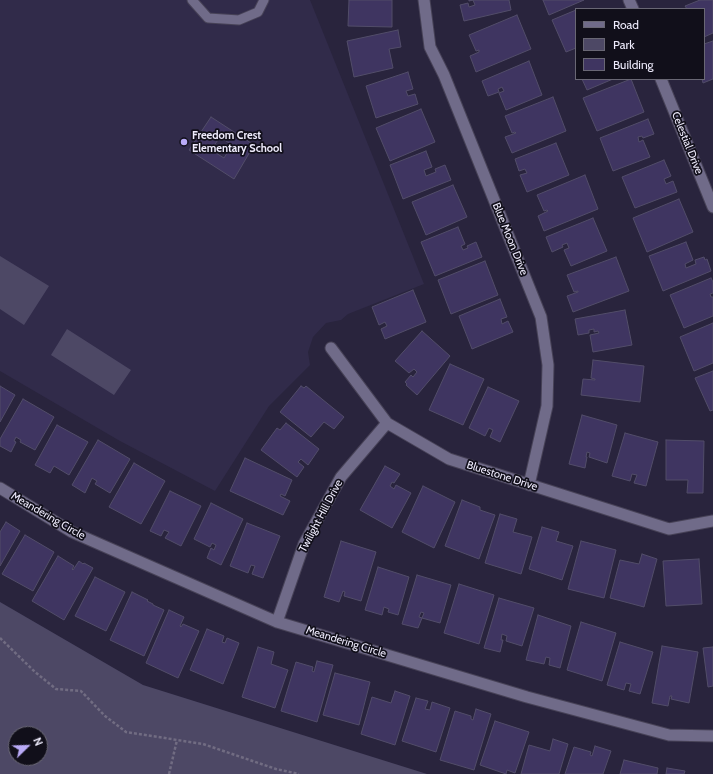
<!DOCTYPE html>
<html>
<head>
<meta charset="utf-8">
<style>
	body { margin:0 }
	#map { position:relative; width:713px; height:774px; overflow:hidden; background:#29243d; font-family:Cabin,sans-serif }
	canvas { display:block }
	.legend { position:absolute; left:575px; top:8px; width:130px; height:72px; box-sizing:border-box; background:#110f1a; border:1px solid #696774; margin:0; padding:5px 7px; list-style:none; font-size:12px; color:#eeebfc }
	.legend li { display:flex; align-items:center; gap:8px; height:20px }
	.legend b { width:20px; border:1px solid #696774 }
	.north { position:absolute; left:8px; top:726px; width:40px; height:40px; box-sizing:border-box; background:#110f1a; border:1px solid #696774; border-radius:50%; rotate:67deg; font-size:11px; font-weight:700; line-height:16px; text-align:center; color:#eeebfc }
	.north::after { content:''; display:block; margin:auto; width:14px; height:18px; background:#b9aaf7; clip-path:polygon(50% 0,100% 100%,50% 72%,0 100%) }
</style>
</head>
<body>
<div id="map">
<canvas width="713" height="774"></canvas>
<ul class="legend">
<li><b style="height:5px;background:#706b89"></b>Road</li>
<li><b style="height:11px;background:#4d4865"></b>Park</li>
<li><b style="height:11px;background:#3f3561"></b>Building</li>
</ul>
<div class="north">N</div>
</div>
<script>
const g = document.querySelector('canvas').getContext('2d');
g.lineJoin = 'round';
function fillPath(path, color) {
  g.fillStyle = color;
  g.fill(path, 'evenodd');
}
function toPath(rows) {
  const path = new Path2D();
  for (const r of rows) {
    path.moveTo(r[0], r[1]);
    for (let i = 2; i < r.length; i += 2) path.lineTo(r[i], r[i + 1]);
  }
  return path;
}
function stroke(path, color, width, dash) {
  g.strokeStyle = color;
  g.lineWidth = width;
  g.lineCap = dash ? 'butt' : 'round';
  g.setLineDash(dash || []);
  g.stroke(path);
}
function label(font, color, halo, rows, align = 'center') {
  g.font = font + ' Cabin,sans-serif';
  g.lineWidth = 3.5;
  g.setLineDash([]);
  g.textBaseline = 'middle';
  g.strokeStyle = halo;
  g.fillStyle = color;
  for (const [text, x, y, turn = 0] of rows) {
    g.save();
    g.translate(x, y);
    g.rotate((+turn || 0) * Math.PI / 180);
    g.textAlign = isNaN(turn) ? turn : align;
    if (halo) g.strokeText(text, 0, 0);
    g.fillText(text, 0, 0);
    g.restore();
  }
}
const built = toPath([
	[0,0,310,0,424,284,348,314,341,320,326,323,313,337,308,352,310,365,269,406,215,491,120,441,0,371]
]);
const green = toPath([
	[0,256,49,286,24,325,0,309],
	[67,329,131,370,114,395,51,355],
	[0,602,143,685,427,774,0,774],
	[16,734,40,734,40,758,16,758]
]);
const building = toPath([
	[349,0,392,0,392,27,348,26,349,0],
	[469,0,509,0,511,10,464,21,460,5,468,3,469,7,475,5,473,0,469,1,469,0],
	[543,0,584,0,549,15,543,0],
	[700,0,713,0,713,33,704,37,704,9,687,9,685,6,700,0],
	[576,10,576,48,566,52,552,20,576,10],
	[517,15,531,49,476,72,470,56,479,52,479,50,476,51,469,35,517,15],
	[398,30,401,47,389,49,393,68,354,77,347,41,398,30],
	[713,41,713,79,703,83,702,79,704,79,704,44,713,41],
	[529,61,542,95,506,110,499,93,504,91,502,87,498,89,499,92,488,96,482,81,529,61],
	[408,72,413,89,406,91,408,96,415,94,418,104,376,118,366,86,408,72],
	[582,79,613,79,587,90,582,79],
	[631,79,644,112,597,131,583,98,631,79],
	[553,97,566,131,512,153,505,137,516,133,515,132,512,133,505,116,553,97],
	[421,109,435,142,390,161,376,128,421,109],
	[211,117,254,145,234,179,189,150,211,117],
	[648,119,654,134,643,138,642,136,638,137,639,142,643,140,650,157,613,171,600,138,648,119],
	[220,137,232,145,224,158,211,150,220,137],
	[556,143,569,175,527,192,520,175,527,173,525,169,519,171,515,159,556,143],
	[426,151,432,167,424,170,426,176,436,172,435,169,445,165,451,180,403,199,390,165,426,151],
	[664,160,671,176,664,179,666,184,673,181,677,192,635,208,622,177,664,160],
	[585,175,598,209,544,231,538,216,548,211,547,210,544,211,537,195,585,175],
	[453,185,467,217,426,235,412,202,453,185],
	[679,199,693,232,647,252,633,218,679,199],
	[593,218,607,251,571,266,564,250,569,248,567,243,562,245,563,247,552,252,546,237,593,218],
	[458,227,465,244,461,246,463,250,468,248,467,246,476,242,482,257,435,276,421,242,458,227],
	[686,242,693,260,685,264,686,268,696,264,695,260,704,257,705,260,707,259,711,271,663,291,649,256,686,242],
	[616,257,629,291,573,312,567,296,578,292,578,291,574,292,567,275,616,257],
	[485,261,498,295,451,314,438,280,485,261],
	[711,278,713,282,713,293,710,294,711,297,713,297,713,316,684,328,670,295,711,278],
	[413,290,426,322,385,339,381,329,387,326,385,322,379,325,372,307,413,290],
	[500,299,507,317,501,319,502,324,508,321,513,332,472,349,459,316,500,299],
	[625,310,632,345,593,352,590,335,599,333,598,331,594,332,594,329,589,330,589,333,578,335,575,319,625,310],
	[713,323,713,363,694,371,680,337,713,323],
	[422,331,450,356,417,395,406,385,407,384,405,382,411,375,413,377,417,372,414,369,409,373,395,361,422,331],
	[593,360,644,366,640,402,581,395,583,379,595,380,595,379,591,378,593,360],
	[450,364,484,379,463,425,429,410,450,364],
	[713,371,713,410,710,411,695,378,713,371],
	[0,386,15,395,0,422,0,386],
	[301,386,304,388,306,386,344,417,334,429,324,422,311,437,280,412,301,386],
	[488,387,519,401,500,442,490,437,493,430,489,428,485,436,469,428,488,387],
	[23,399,54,417,35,450,20,442,21,440,16,437,14,441,16,442,11,452,0,446,0,439,23,399],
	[582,415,617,425,607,463,589,457,590,453,587,452,586,457,587,457,585,468,569,464,582,415],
	[286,423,319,449,308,465,301,459,298,462,304,467,297,477,261,450,277,428,280,430,286,423],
	[57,425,88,442,69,475,54,466,50,473,35,465,57,425],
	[625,433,658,442,646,486,634,483,637,475,632,474,630,481,612,476,625,433],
	[98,440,130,459,110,493,95,484,97,481,92,478,85,493,72,485,98,440],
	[666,440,704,441,703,493,687,493,688,480,666,480,666,440],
	[245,458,292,480,285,496,281,494,280,496,290,501,283,515,230,491,245,458],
	[134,463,165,481,141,524,109,507,134,463],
	[385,466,400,474,394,483,392,482,390,486,394,489,396,485,411,493,392,528,360,510,385,466],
	[423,486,455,502,434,548,402,532,423,486],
	[170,491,201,506,181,546,165,538,169,532,164,530,161,536,150,531,170,491],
	[462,500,480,507,480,510,495,515,479,559,445,546,462,500],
	[211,503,243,519,221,565,207,558,211,548,214,550,216,545,212,543,210,547,194,539,211,503],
	[500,514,517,519,513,532,532,537,521,574,485,563,500,514],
	[6,522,20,531,0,566,0,532,6,522],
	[247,523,280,536,263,578,252,574,255,566,251,565,248,573,230,566,247,523],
	[542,527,559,532,556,541,573,546,562,580,529,569,542,527],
	[25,535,54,552,33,591,2,574,25,535],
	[341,541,376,552,361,601,344,596,345,592,343,591,339,602,324,597,341,541],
	[581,541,616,550,604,598,568,589,581,541],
	[642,554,657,559,644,607,610,598,620,560,639,564,642,554],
	[58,556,74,566,72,569,73,570,79,561,83,564,84,563,93,568,64,620,32,601,58,556],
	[699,559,702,604,666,606,663,561,699,559],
	[378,567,409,577,398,615,388,612,389,609,384,607,382,615,365,610,378,567],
	[417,575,451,585,440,623,422,618,424,613,421,612,419,617,422,618,418,628,402,624,417,575],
	[95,577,125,592,106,631,75,616,95,577],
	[459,584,494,595,479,644,444,633,459,584],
	[132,592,148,600,147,601,153,604,153,605,164,610,144,656,110,640,132,592],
	[499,598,534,608,522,646,506,641,507,636,502,634,501,640,503,640,500,652,484,648,499,598],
	[169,610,184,617,180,626,181,627,183,624,199,631,178,678,146,663,169,610],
	[538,615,571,626,560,668,549,665,550,658,546,657,544,664,526,660,538,615],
	[581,622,616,633,602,681,567,670,581,622],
	[207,629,224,636,222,642,225,643,227,638,239,643,223,684,190,670,207,629],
	[620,642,653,652,640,694,629,691,631,684,626,683,624,690,607,685,620,642],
	[662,646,698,652,689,703,671,699,672,696,670,696,668,706,652,703,662,646],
	[258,647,274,652,271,664,288,670,275,708,242,697,258,647],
	[713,647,713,686,708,687,703,648,713,647],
	[317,661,333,665,317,722,281,711,296,662,313,667,312,671,314,672,317,661],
	[335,673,370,682,359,725,323,715,335,673],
	[395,691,410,696,395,745,361,734,372,697,391,703,395,691],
	[416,698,428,701,425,709,430,710,432,702,450,708,436,752,402,741,416,698],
	[476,709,491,714,474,770,440,760,455,711,471,716,471,719,473,720,476,709],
	[495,721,529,732,515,773,507,770,506,774,480,765,495,721],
	[553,739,568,744,559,774,521,774,529,745,550,751,553,739],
	[595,746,611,751,603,774,565,774,574,747,591,752,590,755,592,756,595,746],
	[624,760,658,768,657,774,620,774,624,760],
	[667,768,685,771,684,774,666,774,667,768]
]);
const path = toPath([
	[0,638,35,672,56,689,81,691,105,716,126,732,203,744,276,769,299,774],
	[169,774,177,740]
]);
const service = toPath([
	[192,0,208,18,239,20,258,12,264,0]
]);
const minor = toPath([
	[424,0,430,47,444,75,541,317,548,365,547,406,529,485],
	[629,0,633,9],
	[661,79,713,207],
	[331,348,387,423,449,459,669,529,713,521],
	[0,488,72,532,277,622,527,697,669,735,713,736],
	[277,622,304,544,341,477,387,423]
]);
const markers = [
	[184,142,4,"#b9aaf7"]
];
const poiNames = [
	["Freedom Crest",192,136],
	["Elementary School",192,149]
];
const streetNames = [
	["Celestial Drive",687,143,68],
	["Blue Moon Drive",510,239,68],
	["Bluestone Drive",502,476,18],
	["Meandering Circle",48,516,30],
	["Twilight Hill Drive",321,516,-62],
	["Meandering Circle",346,642,17]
];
fillPath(built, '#312b4a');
fillPath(green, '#4d4865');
fillPath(building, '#3f3561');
stroke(building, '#524d69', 1);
stroke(service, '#474257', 11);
stroke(minor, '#474257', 13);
stroke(path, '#716c82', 2.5, [3, 2]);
stroke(service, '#706b89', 9);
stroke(minor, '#706b89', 11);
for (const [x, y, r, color] of markers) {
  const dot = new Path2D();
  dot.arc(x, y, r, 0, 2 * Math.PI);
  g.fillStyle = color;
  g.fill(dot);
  stroke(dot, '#110f1a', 1.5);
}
label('bold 11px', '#eeebfc', '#110f1a', poiNames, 'left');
label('11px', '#eeebfc', '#110f1a', streetNames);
</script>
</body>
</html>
